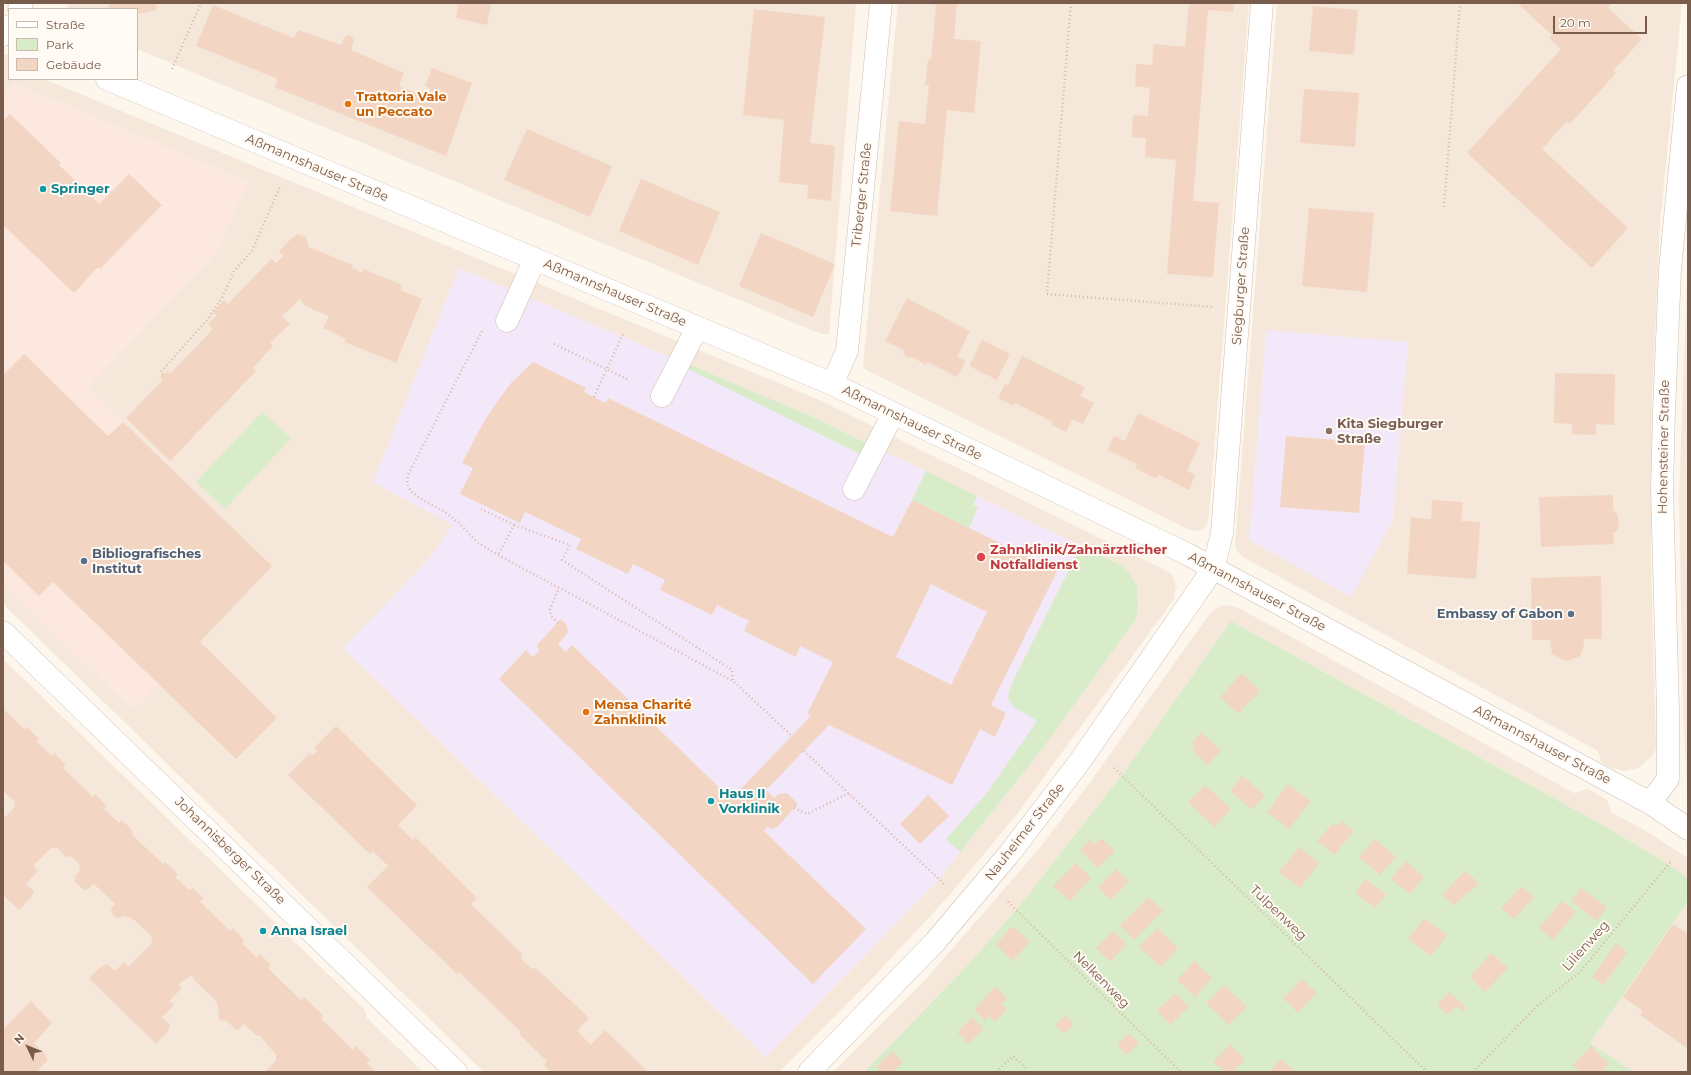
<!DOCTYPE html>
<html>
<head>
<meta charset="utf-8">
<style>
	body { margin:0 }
	#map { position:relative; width:1691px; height:1075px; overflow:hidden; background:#fdf6ec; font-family:Montserrat,sans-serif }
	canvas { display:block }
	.frame { position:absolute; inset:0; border:4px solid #7a5c4d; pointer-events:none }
	.legend { position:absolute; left:8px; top:8px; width:130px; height:72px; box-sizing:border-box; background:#fffaf3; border:1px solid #cabbb1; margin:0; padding:5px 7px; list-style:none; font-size:12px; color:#7a5c4d }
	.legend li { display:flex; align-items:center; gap:8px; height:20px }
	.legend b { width:20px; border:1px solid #cabbb1 }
	.north { position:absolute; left:8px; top:1027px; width:40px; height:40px; -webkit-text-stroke:3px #fffaf3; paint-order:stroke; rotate:313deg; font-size:11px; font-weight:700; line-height:16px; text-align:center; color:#7a5c4d }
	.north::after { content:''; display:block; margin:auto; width:14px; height:18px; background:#7a5c4d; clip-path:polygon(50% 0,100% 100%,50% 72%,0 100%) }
	.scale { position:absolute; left:1553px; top:16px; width:94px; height:18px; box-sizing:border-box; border:2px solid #7a5c4d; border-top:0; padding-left:5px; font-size:12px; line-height:14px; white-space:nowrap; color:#7a5c4d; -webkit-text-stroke:3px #fffaf3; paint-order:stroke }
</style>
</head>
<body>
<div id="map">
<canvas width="1691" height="1075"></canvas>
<div class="frame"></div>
<ul class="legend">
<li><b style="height:5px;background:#fff"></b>Straße</li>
<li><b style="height:11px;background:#d8ecc9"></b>Park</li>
<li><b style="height:11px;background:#f3d5c3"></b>Gebäude</li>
</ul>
<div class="north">N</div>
<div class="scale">20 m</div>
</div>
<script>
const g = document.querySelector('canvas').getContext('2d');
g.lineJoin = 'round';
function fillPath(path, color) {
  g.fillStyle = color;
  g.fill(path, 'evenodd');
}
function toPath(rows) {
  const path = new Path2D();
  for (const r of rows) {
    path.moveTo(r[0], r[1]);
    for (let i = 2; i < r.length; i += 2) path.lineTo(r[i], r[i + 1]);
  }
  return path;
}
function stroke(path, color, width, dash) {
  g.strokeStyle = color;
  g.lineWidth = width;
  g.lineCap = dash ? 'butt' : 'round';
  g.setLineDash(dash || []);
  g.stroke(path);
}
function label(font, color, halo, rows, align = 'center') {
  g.font = font + ' Montserrat,sans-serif';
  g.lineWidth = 4;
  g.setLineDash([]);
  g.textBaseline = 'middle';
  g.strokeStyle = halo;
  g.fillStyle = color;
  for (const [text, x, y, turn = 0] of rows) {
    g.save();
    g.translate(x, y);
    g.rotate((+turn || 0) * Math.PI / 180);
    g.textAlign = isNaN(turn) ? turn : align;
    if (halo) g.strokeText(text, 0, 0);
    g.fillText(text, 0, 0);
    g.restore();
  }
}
const residential = toPath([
	[68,3,856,3,829,334,821,334,137,49,137,9,67,9],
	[898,3,1249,3,1209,515,1207,525,1202,530,1198,531,1190,530,866,370,863,366],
	[1277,3,1682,3,1660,224,1652,398,1651,564,1656,749,1652,756,1639,768,1624,771,1609,767,1601,762,1598,751,1243,557,1236,550,1235,545],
	[9,54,9,79,44,79,817,399,1165,570,1171,574,1176,584,1174,599,1014,818,948,897,865,986,779,1072,484,1072,3,604,3,583,133,710,87,387,195,275,218,249,247,181,15,84,3,96,3,55],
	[459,268,913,465,1119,564,1127,570,1138,607,1136,619,1043,748,937,881,766,1057,344,649,409,580,430,557,453,525,418,371],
	[1688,252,1688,806,1683,711,1679,497],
	[1223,605,1237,607,1574,793,1588,789,1607,800,1612,813,1644,830,1688,858,1688,878,1668,864,1599,823,1231,621,1125,771,1016,910,965,968,864,1072,833,1072,927,978,1038,850,1091,781,1210,613,1215,609],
	[3,659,365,1010,367,1018,423,1072,3,1072],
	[1688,901,1688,1072,1633,1072,1590,1043]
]);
const commercial = toPath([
	[14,84,248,181,218,249,195,275,87,387,272,566,133,710,3,583,3,96]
]);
const education = toPath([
	[459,268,813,417,1119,564,1127,570,1137,586,1138,607,1136,619,1043,748,996,807,937,881,766,1057,343,648,409,580,430,557,452,525,373,482],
	[1266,330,1408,342,1393,520,1351,597,1249,540]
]);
const green = toPath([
	[688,364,813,417,866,443,860,454,686,368],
	[262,412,291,438,225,509,196,482],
	[926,471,977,496,973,505,978,507,969,528,912,500],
	[1081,546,1119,564,1127,570,1137,586,1138,607,1136,619,1043,748,960,852,946,839,987,793,1037,721,1014,707,1009,701,1008,696,1011,685],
	[1231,621,1599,823,1668,864,1688,878,1688,901,1590,1043,1633,1072,864,1072,965,968,1016,910,1125,771]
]);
const building = toPath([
	[108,3,156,3,157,10,137,14,137,9,109,9],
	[458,3,491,3,487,25,456,18],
	[924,3,957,3,954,39,981,41,974,113,947,110,937,216,890,211,899,121,925,124,929,85,925,85,928,59,931,60,936,5],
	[1189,3,1234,3,1233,12,1208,10,1193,201,1219,203,1213,277,1167,274,1176,160,1145,157,1146,138,1132,137,1133,115,1148,116,1150,88,1135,86,1136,64,1152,65,1154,44,1185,47],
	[1517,3,1612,3,1608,8,1642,39,1613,71,1616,73,1570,124,1567,121,1542,149,1628,228,1592,268,1467,153,1561,49,1549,38,1552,35],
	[213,5,294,38,298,30,341,45,344,38,346,36,350,35,354,40,351,50,404,73,399,86,426,97,430,88,425,86,432,68,472,83,446,156,274,87,278,79,196,46],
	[1313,6,1358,10,1354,55,1309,51],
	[754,9,825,17,810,143,835,146,831,201,807,198,808,185,779,182,784,120,743,115],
	[1304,89,1359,93,1355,147,1300,143],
	[10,114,61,163,59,165,99,204,129,174,162,205,100,269,98,267,74,293,3,225,3,121],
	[527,129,612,166,590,217,504,180],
	[641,179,720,212,698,265,619,231],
	[1309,208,1374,213,1367,292,1302,286],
	[761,233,835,264,813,317,739,286],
	[298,234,306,237,309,247,353,265,352,268,362,273,364,269,402,285,401,290,422,299,396,363,345,342,346,339,323,328,329,316,305,306,300,299,282,316,290,324,270,343,273,346,253,368,256,371,170,461,126,418,163,380,160,378,167,371,170,374,213,329,208,324,217,315,213,312,224,300,228,304,271,259,276,263,283,256,279,251,293,237],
	[907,298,970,331,957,357,966,361,957,377,927,362,926,365,912,357,909,358,903,355,905,351,885,341],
	[982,340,1010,354,997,380,969,366],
	[24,354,108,436,123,422,272,566,200,642,277,718,236,759,53,582,39,596,3,561,3,375],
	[1022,356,1085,387,1080,396,1094,403,1083,424,1072,419,1066,432,1052,425,1053,422,1015,403,1014,406,998,398,1005,384,1008,385],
	[533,362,586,388,584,392,606,403,608,398,893,537,912,500,1057,571,991,705,1006,713,995,737,980,729,952,785,829,725,766,790,774,798,779,794,787,793,798,804,777,827,772,829,767,827,764,831,866,929,813,984,499,679,526,650,533,657,539,651,537,645,561,619,566,624,568,632,558,645,566,652,572,645,731,799,811,716,807,714,833,662,800,646,796,657,744,631,749,621,717,605,712,615,660,590,665,580,633,564,628,574,576,549,581,539,525,512,520,523,460,494,473,468,462,463,483,423,497,402,511,383],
	[931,584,987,612,951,685,896,657],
	[1555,373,1615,374,1614,425,1596,424,1596,435,1572,434,1572,424,1554,423],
	[1138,413,1200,443,1187,471,1195,475,1189,490,1159,475,1157,478,1153,477,1135,468,1137,464,1107,450,1114,436,1125,441],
	[1286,436,1365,442,1359,513,1280,507],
	[1613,495,1613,511,1615,511,1618,516,1619,527,1616,532,1613,532,1614,544,1541,547,1539,497],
	[1432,500,1463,502,1461,521,1480,522,1476,579,1407,574,1411,517,1431,519],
	[1601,576,1602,639,1583,639,1584,646,1580,656,1568,661,1562,660,1552,654,1550,640,1532,640,1531,578],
	[1242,673,1260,691,1238,714,1220,697],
	[3,709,25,730,27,727,39,739,37,742,52,756,54,753,66,765,63,768,93,797,95,794,107,806,104,809,119,823,122,820,133,831,131,834,163,864,165,862,178,874,175,877,189,890,192,888,204,898,200,902,230,931,233,928,244,940,242,943,256,957,260,954,271,965,268,968,284,984,301,1000,304,997,323,1015,321,1019,338,1035,352,1050,356,1046,370,1060,367,1063,376,1072,265,1072,276,1061,276,1055,260,1036,257,1036,244,1024,237,1031,227,1021,220,1020,218,1016,219,1010,217,1002,194,980,192,975,179,984,182,988,169,1001,174,1005,162,1017,170,1025,168,1031,156,1044,89,978,102,966,107,964,115,971,124,962,128,967,151,944,153,938,132,918,124,916,119,918,114,916,111,911,112,907,115,904,94,884,88,889,84,890,75,882,75,876,79,872,80,865,70,856,67,858,57,847,51,848,33,866,38,871,26,884,34,891,32,896,19,910,3,895,3,819,14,808,15,802,3,791],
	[336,726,417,805,398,825,413,840,415,837,477,898,471,904,522,954,521,959,532,969,536,968,589,1018,577,1031,591,1045,605,1030,648,1072,551,1072,544,1065,547,1061,520,1035,520,1031,460,973,457,974,367,887,388,866,373,851,370,854,288,775,310,753,313,755,317,751,314,748],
	[1201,732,1221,750,1208,765,1192,751,1195,747,1192,744],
	[1242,776,1265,795,1252,810,1230,791],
	[1288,784,1311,801,1289,829,1267,812],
	[1205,785,1231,809,1214,827,1188,802],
	[928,795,949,816,920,844,900,824],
	[1342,821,1354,831,1334,855,1317,841,1333,823,1337,826],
	[1101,838,1115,851,1098,868,1080,850,1090,840,1095,845],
	[1375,839,1396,857,1380,875,1359,857],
	[1299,847,1319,863,1300,888,1279,872],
	[1406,861,1424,877,1410,894,1391,879],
	[1076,863,1091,878,1070,901,1053,886],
	[1116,869,1129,882,1110,900,1098,887],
	[1465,871,1479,883,1470,892,1469,891,1454,906,1442,895],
	[1365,879,1386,894,1375,908,1355,893],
	[1522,886,1534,897,1514,919,1501,908],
	[1581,888,1607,907,1596,921,1571,901],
	[1149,897,1163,911,1134,940,1120,925],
	[1562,901,1576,912,1553,940,1539,928],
	[1424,918,1447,935,1431,956,1408,939],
	[1673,924,1688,934,1688,1049,1640,1015,1643,1011,1623,997],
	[1012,926,1030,941,1013,961,996,945],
	[1157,928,1178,948,1161,967,1139,947],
	[1113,931,1127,944,1110,962,1096,948],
	[1616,943,1627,952,1604,985,1592,977],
	[1491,953,1508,968,1485,992,1470,977],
	[1195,961,1212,978,1195,997,1177,980],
	[1302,979,1317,993,1298,1013,1283,998],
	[1224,985,1247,1007,1229,1025,1206,1003],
	[995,987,1007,998,1002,1004,1007,1009,995,1022,989,1016,985,1021,974,1010],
	[1449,992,1466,1008,1463,1012,1456,1006,1448,1015,1437,1005],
	[1175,993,1189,1006,1171,1025,1157,1011],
	[31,1001,52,1023,34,1043,46,1055,47,1061,36,1072,6,1072,3,1069,3,1030],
	[1065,1015,1074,1024,1064,1034,1055,1025],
	[972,1017,984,1029,968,1044,957,1032],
	[1129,1033,1139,1043,1127,1055,1117,1045],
	[1230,1044,1245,1059,1233,1072,1225,1072,1213,1062],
	[1591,1046,1609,1064,1601,1072,1581,1072,1573,1065],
	[892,1051,903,1062,893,1072,881,1072,876,1067],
	[1281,1059,1295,1072,1269,1072]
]);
const path = toPath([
	[1071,3,1047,294,1213,307],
	[172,69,201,3],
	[1444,207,1460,3],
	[482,331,408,475,407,483,410,490,419,498,445,512,458,522,477,542,498,555,733,681,792,736],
	[554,344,627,379],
	[163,375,161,372,207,320,222,298,234,271,252,251,280,187],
	[594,397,624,332],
	[481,509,514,525,498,555],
	[514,525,570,545,562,560,732,670,733,681],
	[558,623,551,616,550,609,559,588],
	[804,751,944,884],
	[1114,768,1427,1072],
	[794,808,807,814,849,793],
	[1008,902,1181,1072],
	[996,1072,1013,1056,1027,1069],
	[1473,1072,1537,1006,1579,973,1672,860]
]);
const minor = toPath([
	[19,9,22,3],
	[3,35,9,26],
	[107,79,832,384,1187,554,1650,803,1688,829],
	[507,321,535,259],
	[832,384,847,351,881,3],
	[662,396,697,328],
	[854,489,893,414],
	[3,632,456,1072],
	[1650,803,1668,779,1668,710,1662,489,1664,412,1670,269,1688,86],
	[809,1072,935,942,1009,854,1078,764,1213,569,1222,533,1262,3]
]);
const markers = [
	[348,104,4,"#e8710a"],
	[43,189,4,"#0f9aa8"],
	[1329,431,4,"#8d6e63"],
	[981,557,5,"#e0444e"],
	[84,561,4,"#5c6f8a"],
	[1571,614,4,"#5c6f8a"],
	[586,712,4,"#e8710a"],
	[711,801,4,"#0f9aa8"],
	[263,931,4,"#0f9aa8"]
];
const foodNames = [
	["Trattoria Vale",356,97],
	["un Peccato",356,112],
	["Mensa Charité",594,705],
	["Zahnklinik",594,720]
];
const streetNames = [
	["Aßmannshauser Straße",317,168,23],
	["Triberger Straße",862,195,-84],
	["Siegburger Straße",1241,286,-86],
	["Aßmannshauser Straße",615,293,23],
	["Aßmannshauser Straße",912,423,26],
	["Hohensteiner Straße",1664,447,-89],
	["Aßmannshauser Straße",1257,592,28],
	["Aßmannshauser Straße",1542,745,28],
	["Nauheimer Straße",1025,832,-52],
	["Johannisberger Straße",230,851,44],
	["Tulpenweg",1278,913,44],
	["Lilienweg",1586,946,-48],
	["Nelkenweg",1101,980,45]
];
const cultureNames = [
	["Springer",51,189],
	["Haus II",719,794],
	["Vorklinik",719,809],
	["Anna Israel",271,931]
];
const educationNames = [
	["Kita Siegburger",1337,424],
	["Straße",1337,439]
];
const healthNames = [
	["Zahnklinik/Zahnärztlicher",990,550],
	["Notfalldienst",990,565]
];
const serviceNames = [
	["Bibliografisches",92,554],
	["Institut",92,569],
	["Embassy of Gabon",1563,614,"right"]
];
fillPath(residential, '#f5e8da');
fillPath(commercial, '#fde8e0');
fillPath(education, '#f3e8fa');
fillPath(green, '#d8ecc9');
fillPath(building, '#f3d5c3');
stroke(minor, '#d1beb0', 23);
stroke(path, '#d9b8a5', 2.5, [1, 3]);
stroke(minor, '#fff', 22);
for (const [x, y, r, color] of markers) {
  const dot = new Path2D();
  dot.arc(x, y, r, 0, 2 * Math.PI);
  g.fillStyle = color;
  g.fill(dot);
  stroke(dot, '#fffaf3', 1.5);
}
label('bold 13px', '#c56008', '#fffaf3', foodNames, 'left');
label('13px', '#7a5c4d', '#fffaf3', streetNames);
label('bold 13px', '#0d838f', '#fffaf3', cultureNames, 'left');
label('bold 13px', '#785e54', '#fffaf3', educationNames, 'left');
label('bold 13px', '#be3a42', '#fffaf3', healthNames, 'left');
label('bold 13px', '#4e5e75', '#fffaf3', serviceNames, 'left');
</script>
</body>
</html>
